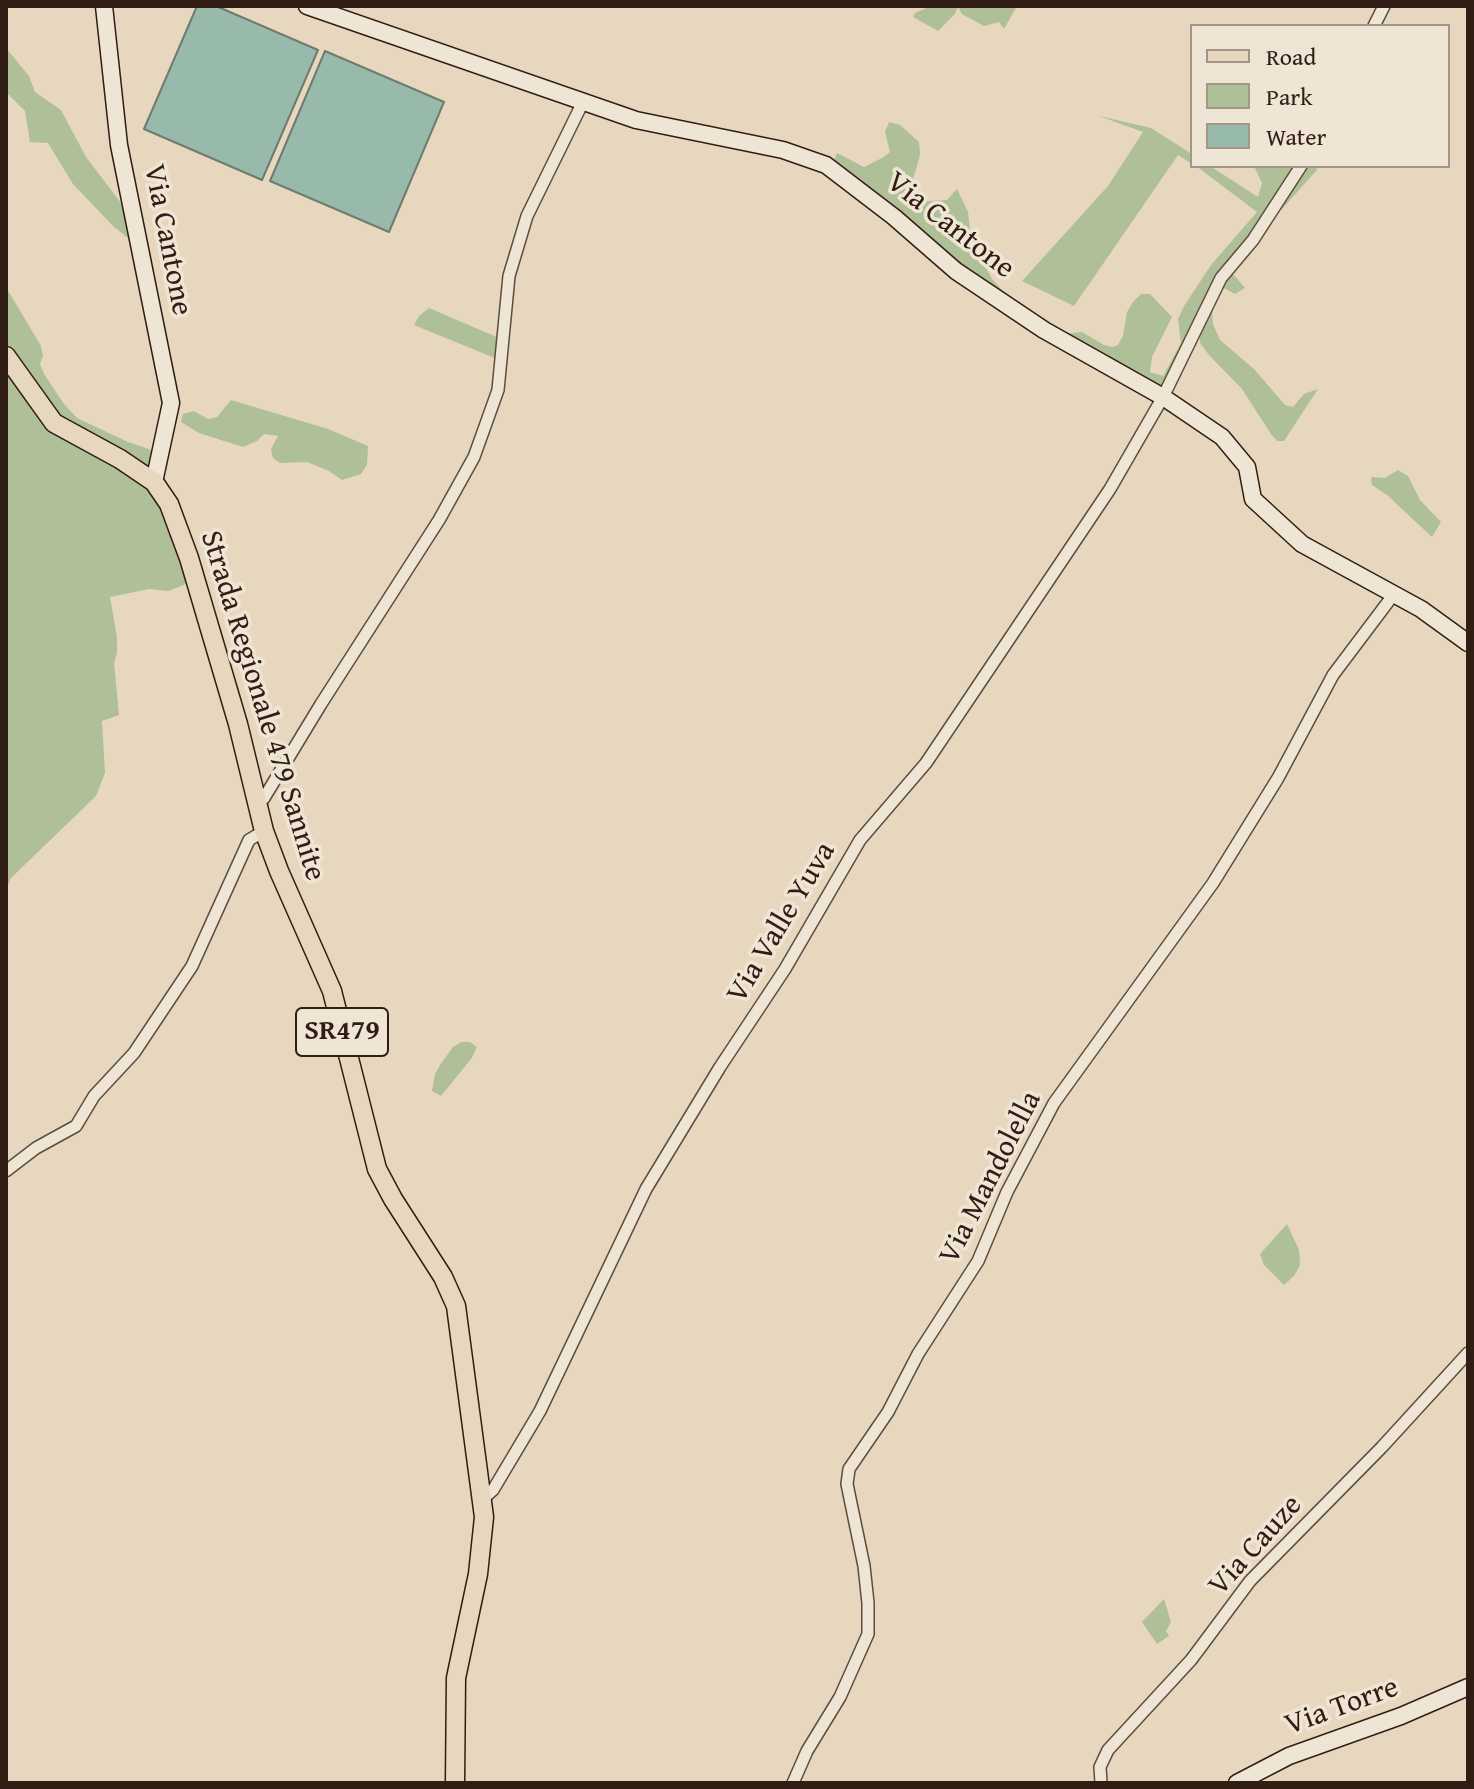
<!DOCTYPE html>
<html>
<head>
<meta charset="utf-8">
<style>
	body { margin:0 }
	#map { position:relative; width:1474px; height:1789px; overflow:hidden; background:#e7d7bf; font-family:"Gentium Book Plus",serif }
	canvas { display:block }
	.frame { position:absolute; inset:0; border:8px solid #321d14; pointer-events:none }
	.legend { position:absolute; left:1190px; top:24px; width:260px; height:144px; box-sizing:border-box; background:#efe5d5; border:2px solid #a39588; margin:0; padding:10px 14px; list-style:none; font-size:24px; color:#321d14 }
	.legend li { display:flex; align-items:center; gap:16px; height:40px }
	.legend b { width:40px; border:2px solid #a39588 }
</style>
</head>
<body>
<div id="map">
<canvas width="1474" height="1789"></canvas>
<div class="frame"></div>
<ul class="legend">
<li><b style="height:10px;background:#e7d7bf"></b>Road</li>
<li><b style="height:22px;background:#afbf97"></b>Park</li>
<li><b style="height:22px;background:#98baab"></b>Water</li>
</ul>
</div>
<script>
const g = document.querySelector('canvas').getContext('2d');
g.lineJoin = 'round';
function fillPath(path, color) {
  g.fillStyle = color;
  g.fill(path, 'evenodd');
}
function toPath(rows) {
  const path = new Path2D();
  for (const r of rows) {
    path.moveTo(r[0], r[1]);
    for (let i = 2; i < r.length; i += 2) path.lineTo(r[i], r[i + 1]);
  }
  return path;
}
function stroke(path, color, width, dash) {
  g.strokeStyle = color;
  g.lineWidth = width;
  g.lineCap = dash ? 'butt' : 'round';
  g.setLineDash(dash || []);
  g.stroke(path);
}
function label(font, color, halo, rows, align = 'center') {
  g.font = font + ' "Gentium Book Plus",serif';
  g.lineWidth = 7;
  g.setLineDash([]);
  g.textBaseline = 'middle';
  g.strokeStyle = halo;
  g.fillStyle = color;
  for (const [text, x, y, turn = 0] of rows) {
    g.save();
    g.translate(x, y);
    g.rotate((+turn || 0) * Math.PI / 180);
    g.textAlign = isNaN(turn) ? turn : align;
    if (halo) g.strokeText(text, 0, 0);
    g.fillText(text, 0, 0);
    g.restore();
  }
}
const green = toPath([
	[931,6,1017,6,1004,29,999,22,984,26,962,14,958,7,955,14,938,31,913,17,915,13],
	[6,48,29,76,35,92,61,110,86,157,130,215,133,242,114,227,73,184,48,143,30,142,25,111,6,92],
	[1099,116,1151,128,1192,154,1192,164,1178,155,1074,306,1022,281,1108,186,1143,132],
	[889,122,900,125,919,142,920,154,916,170,907,193,910,202,947,200,957,189,968,212,971,240,992,279,1008,297,1009,303,831,167,837,153,864,167,882,158,890,152,885,132],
	[1196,166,1210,166,1258,197,1262,183,1254,166,1316,166,1317,170,1282,209,1273,202,1251,237,1227,267,1245,288,1235,294,1222,287,1214,300,1212,312,1213,324,1220,340,1254,369,1285,405,1293,407,1304,394,1318,389,1284,441,1277,441,1271,434,1242,389,1209,355,1200,343,1200,332,1161,391,1065,334,1082,332,1104,345,1112,347,1118,345,1123,336,1127,312,1133,302,1141,294,1150,294,1172,317,1152,357,1150,372,1163,376,1181,343,1178,319,1184,306,1211,265,1257,212],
	[7,289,41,346,43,356,40,364,44,374,64,404,77,418,128,442,160,453,149,473,58,419,6,348],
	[429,308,499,338,497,359,414,325,419,316],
	[6,366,50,428,144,482,162,507,189,579,184,585,168,591,149,589,110,597,117,638,117,653,114,663,119,715,102,721,105,773,96,796,11,878,6,890],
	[231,400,328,429,368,446,367,465,361,474,342,480,329,471,307,462,280,463,273,458,271,449,278,436,264,434,257,441,243,447,199,433,181,422,183,414,194,411,208,419,217,417],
	[1398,470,1408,476,1420,500,1441,522,1432,537,1387,495,1372,485,1371,477,1385,478],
	[461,1042,470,1042,477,1047,471,1059,441,1096,432,1091,435,1074,440,1065,453,1047],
	[1287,1224,1299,1250,1300,1265,1294,1276,1284,1285,1264,1265,1260,1254],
	[1164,1599,1171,1622,1166,1631,1169,1636,1157,1644,1142,1622]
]);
const water = toPath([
	[197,6,216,6,318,50,262,180,144,129,197,6],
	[325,51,444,102,389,232,270,181,325,51]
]);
const street = toPath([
	[1374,26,1384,6],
	[257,803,264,798,321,704,439,520,474,457,498,390,509,276,527,216,583,102],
	[6,1171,36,1148,76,1126,94,1096,134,1053,192,966,249,840,264,831],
	[484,1498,493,1490,540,1411,646,1189,720,1067,785,969,860,840,926,763,1110,489,1163,397,1221,278,1253,240,1301,166],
	[793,1783,807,1751,840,1697,868,1634,868,1603,864,1566,847,1484,849,1469,888,1412,918,1354,978,1261,1007,1192,1054,1103,1213,883,1278,778,1333,675,1394,594],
	[1101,1783,1100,1767,1108,1750,1191,1660,1250,1581,1382,1447,1468,1353]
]);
const secondary = toPath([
	[104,6,119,145,171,403,154,482],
	[307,6,636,120,783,150,826,165,894,217,956,271,1044,330,1163,397,1222,437,1247,467,1253,499,1302,544,1421,609,1468,643],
	[1237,1783,1289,1756,1401,1716,1468,1687]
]);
const primary = toPath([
	[6,356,54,423,120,459,154,482,169,504,189,558,238,724,264,831,279,871,332,991,377,1169,393,1199,443,1277,456,1306,484,1517,478,1574,456,1678,455,1783]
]);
const shields = [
	[342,1032,92]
];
const shieldNames = [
	["SR479",342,1032]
];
const streetNames = [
	["Via Cantone",950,226,38],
	["Via Cantone",167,240,79],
	["Strada Regionale 479 Sannite",262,706,73],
	["Via Valle Yuva",782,923,-59],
	["Via Mandolella",991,1178,-63],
	["Via Cauze",1256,1546,-48],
	["Via Torre",1342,1707,-20]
];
fillPath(green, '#afbf97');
fillPath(water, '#98baab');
stroke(water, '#6f7b6f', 2);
stroke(street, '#5f4c3f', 14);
stroke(secondary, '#321d14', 19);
stroke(primary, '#321d14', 21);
stroke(street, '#efe5d5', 11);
stroke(secondary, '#efe5d5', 16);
stroke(primary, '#e7d7bf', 18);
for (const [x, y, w] of shields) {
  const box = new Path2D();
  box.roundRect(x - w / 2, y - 24, w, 48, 6);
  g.fillStyle = '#efe5d5';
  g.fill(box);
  stroke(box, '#321d14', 2);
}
label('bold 28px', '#321d14', null, shieldNames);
label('30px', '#321d14', '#efe5d5', streetNames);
</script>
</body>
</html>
